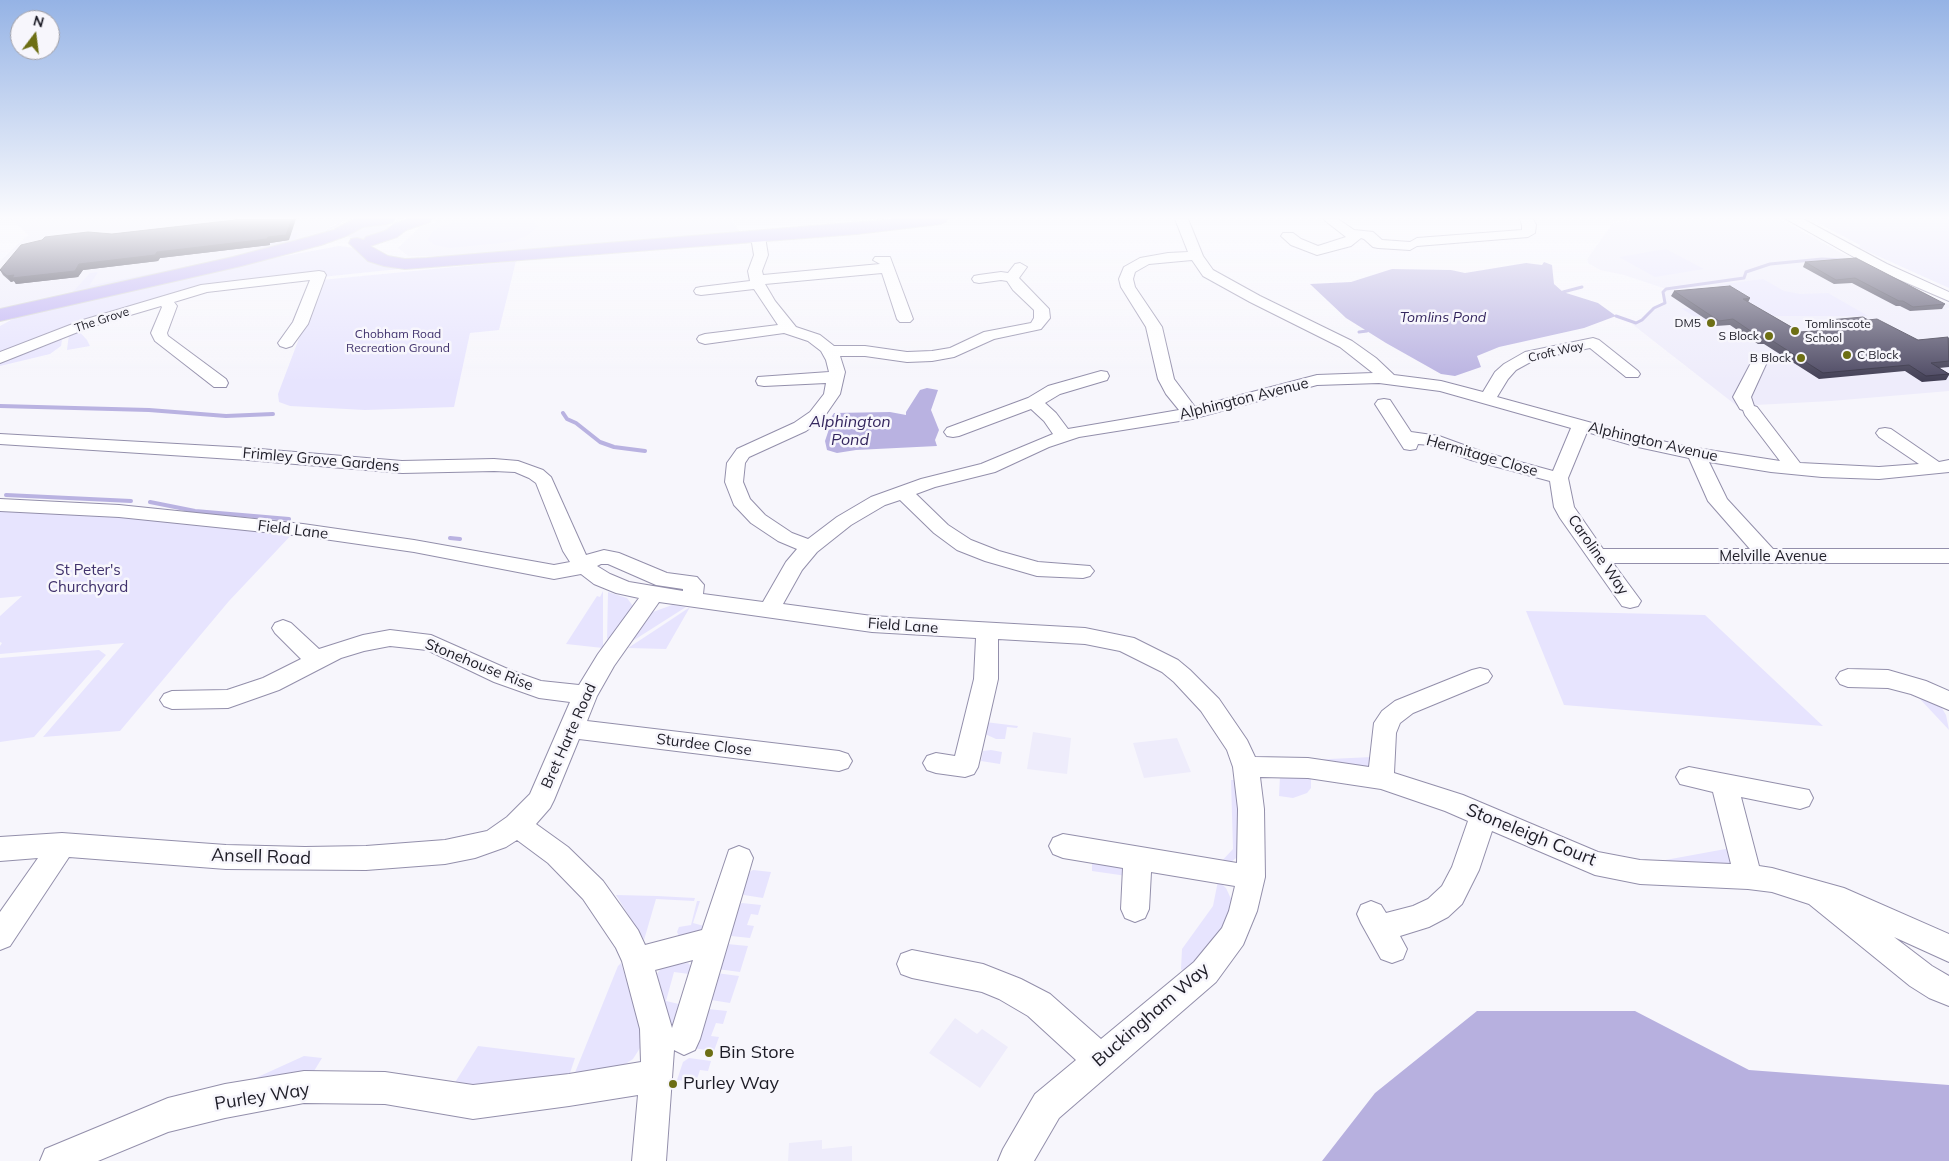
<!DOCTYPE html>
<html>
<head>
<meta charset="utf-8">
<style>
	body { margin:0 }
	#map { position:relative; width:1949px; height:1161px; overflow:hidden; background:#f7f6fc; font-family:Mulish,sans-serif }
	canvas { display:block }
	.north { position:absolute; left:10px; top:10px; width:50px; height:50px; box-sizing:border-box; background:#f7f6fc; border:1px solid #a09fa6; border-radius:50%; rotate:15deg; font-size:14px; font-weight:700; line-height:20px; text-align:center; color:#1d1c26 }
	.north::after { content:''; display:block; margin:auto; width:18px; height:22px; background:#6d6f14; clip-path:polygon(50% 0,100% 100%,50% 72%,0 100%) }
</style>
</head>
<body>
<div id="map">
<canvas width="1949" height="1161"></canvas>
<div class="north">N</div>
</div>
<script>
const g = document.querySelector('canvas').getContext('2d');
g.lineJoin = 'round';
function fillPath(path, color) {
  g.fillStyle = color;
  g.fill(path, 'evenodd');
}
function toPath(rows) {
  const path = new Path2D();
  for (const r of rows) {
    path.moveTo(r[0], r[1]);
    for (let i = 2; i < r.length; i += 2) path.lineTo(r[i], r[i + 1]);
  }
  return path;
}
function stroke(path, color, width, dash) {
  g.strokeStyle = color;
  g.lineWidth = width;
  g.lineCap = dash ? 'butt' : 'round';
  g.setLineDash(dash || []);
  g.stroke(path);
}
function label(font, color, halo, rows, align = 'center') {
  g.font = font + ' Mulish,sans-serif';
  g.lineWidth = 5;
  g.setLineDash([]);
  g.textBaseline = 'middle';
  g.strokeStyle = halo;
  g.fillStyle = color;
  for (const [text, x, y, turn = 0] of rows) {
    g.save();
    g.translate(x, y);
    g.rotate((+turn || 0) * Math.PI / 180);
    g.textAlign = isNaN(turn) ? turn : align;
    if (halo) g.strokeText(text, 0, 0);
    g.fillText(text, 0, 0);
    g.restore();
  }
}
const built = toPath([
	[0,219,343,219,309,240,0,309,0,261,28,235,13,220],
	[447,219,731,219,741,233,453,257,408,256,398,248,421,226],
	[1635,219,1780,219,1852,259,1874,267,1949,305,1949,308,1946,309,1949,310,1949,391,1831,401,1737,406,1632,324,1642,320,1655,308,1665,303,1663,292,1666,289,1624,275,1600,270,1588,263,1587,259,1613,223],
	[1033,732,1071,738,1067,774,1027,769],
	[1177,738,1191,772,1144,778,1133,743],
	[955,1018,977,1034,982,1029,1008,1047,980,1088,929,1053],
	[822,1140,822,1149,852,1146,852,1161,788,1161,789,1143]
]);
const green = toPath([
	[339,219,344,219,337,227,302,242,72,293,90,273,98,272,89,286,217,260,258,251,261,246,270,245,270,243,289,241,291,234,298,233,295,240,318,234,337,224],
	[479,219,533,219,538,226,528,235,514,241,501,243,450,248,435,245,428,240,432,232,442,226,457,222],
	[1810,219,1949,219,1949,288,1862,249,1859,248,1860,245],
	[387,224,391,228,372,238,358,240,346,236,361,225],
	[339,246,355,248,371,259,447,264,322,277,225,283,0,356,0,326,20,315,225,267],
	[1666,249,1704,269,1655,277,1619,257],
	[516,261,499,330,470,333,454,407,365,410,290,406,279,402,278,394,321,280],
	[1763,279,1784,291,1800,294,1828,293,1868,316,1762,316,1701,321,1681,308,1691,309,1746,303,1717,285],
	[78,330,87,340,90,346,67,350,69,334],
	[60,337,62,340,61,346,50,354,0,366,0,362],
	[0,507,295,531,229,601,120,731,43,737,124,643,0,654,0,646,2,643,0,642,0,616,22,596,0,598],
	[603,591,603,648,566,644,597,596,600,597],
	[608,592,627,598,633,606,607,643],
	[672,605,686,607,631,642,653,612],
	[690,607,666,649,628,648,660,627],
	[1526,611,1705,615,1823,726,1564,705],
	[99,650,106,655,34,737,0,742,0,658],
	[1919,698,1930,698,1940,705,1946,715,1949,730],
	[985,722,1018,726,1017,728,1007,727,1005,739,996,739,985,734],
	[991,750,1002,752,1000,764,981,761,983,751],
	[1372,757,1371,765,1366,768,1309,760],
	[1280,776,1311,778,1311,788,1307,793,1293,798,1279,796],
	[1231,780,1239,780,1240,855,1231,862,1219,864,1233,849],
	[1731,848,1732,866,1649,863],
	[1092,858,1126,868,1127,876,1092,871],
	[753,870,771,872,763,898,744,895,741,891,746,874],
	[1218,881,1226,888,1232,901,1228,920,1186,975,1181,969,1182,949,1213,906],
	[616,895,657,896,695,898,694,901,656,899,644,940],
	[697,901,700,901,693,923,704,926,706,930,679,936,677,932,679,927,691,925],
	[742,903,761,905,758,915,751,914,747,925,754,926,750,938,731,936,727,931,736,907],
	[727,944,748,946,740,972,717,969],
	[621,963,640,1025,640,1048,633,1059,621,1067,574,1075,618,966],
	[688,963,692,967,689,974,674,972,666,1001,683,1005,676,1042,657,974,661,968,665,966],
	[716,973,739,976,730,1003,711,1000],
	[708,1009,727,1011,723,1024,716,1023,711,1036,719,1037,714,1051,692,1048],
	[478,1046,575,1058,569,1076,515,1084,454,1084],
	[304,1056,322,1058,311,1076,238,1086],
	[689,1058,711,1061,708,1071,700,1070,696,1082,677,1080,683,1062]
]);
const forest = toPath([
	[1477,1011,1635,1011,1749,1070,1949,1085,1949,1161,1322,1161,1375,1093]
]);
const water = toPath([
	[1544,262,1552,265,1554,284,1563,292,1598,303,1616,316,1584,328,1499,347,1477,356,1481,367,1455,376,1441,374,1386,343,1346,318,1310,284,1351,282,1392,269,1451,270,1465,273,1526,263,1542,265],
	[927,388,938,390,931,410,939,430,935,440,937,446,856,450,837,453,827,450,825,441,828,432,827,424,834,413,890,412,906,415,906,412,920,390]
]);
const streamFar1 = toPath([
	[1563,292,1582,287],
	[1616,316,1636,323,1642,320,1654,308,1665,303,1663,292,1666,289,1744,278,1746,272,1770,264,1822,259,1844,260],
	[1359,332,1367,331]
]);
const stream = toPath([
	[0,406,149,410,226,416,273,414],
	[563,413,567,419,576,423,600,442,614,447,645,451],
	[6,495,131,501],
	[150,502,195,511,289,519],
	[450,538,460,539]
]);
const minor = toPath([
	[1175,219,1188,219,1203,256,1213,270,1260,296,1352,341,1376,358,1394,375,1441,381,1483,392,1495,372,1504,364,1525,352,1593,338,1599,340,1638,371,1640,374,1638,377,1626,377,1590,348,1536,359,1516,370,1508,379,1497,397,1647,438,1696,448,1780,461,1745,415,1743,410,1740,409,1733,397,1753,359,1765,359,1767,362,1751,397,1754,406,1757,407,1800,463,1879,467,1919,464,1879,437,1876,433,1879,429,1885,428,1891,429,1939,462,1949,460,1949,472,1879,479,1822,477,1771,472,1709,462,1727,499,1773,549,1949,549,1949,563,1613,563,1641,601,1638,606,1630,608,1622,606,1560,518,1554,507,1550,481,1471,460,1430,445,1418,444,1416,449,1410,450,1404,449,1375,404,1378,400,1384,399,1390,400,1411,432,1439,436,1483,452,1553,471,1571,428,1440,391,1379,383,1317,385,1192,419,1079,437,1049,447,995,472,935,487,916,494,948,525,971,540,999,551,1038,562,1090,566,1094,571,1090,576,1083,578,1037,576,985,561,957,550,934,533,900,500,885,505,851,525,817,552,802,570,783,604,872,616,1085,628,1134,638,1178,660,1190,670,1219,699,1247,740,1255,757,1308,758,1369,767,1374,723,1382,711,1395,701,1472,670,1480,668,1488,670,1492,676,1488,682,1413,713,1400,723,1396,733,1394,773,1463,795,1598,852,1640,860,1731,864,1713,792,1680,784,1676,777,1680,770,1689,767,1809,790,1813,798,1809,806,1800,809,1741,797,1759,866,1772,868,1844,888,1949,934,1949,962,1894,937,1932,966,1949,976,1949,1006,1929,998,1910,986,1809,904,1772,892,1748,889,1640,884,1595,875,1492,831,1479,870,1462,904,1448,917,1429,927,1400,936,1407,949,1403,959,1392,963,1381,959,1361,923,1357,914,1361,905,1371,901,1381,905,1386,913,1413,906,1428,899,1442,886,1452,867,1468,821,1445,811,1381,789,1308,778,1260,777,1264,809,1265,877,1257,911,1243,945,1216,982,1059,1118,1034,1161,998,1161,1003,1149,1035,1094,1076,1060,1028,1016,999,999,982,992,912,978,901,974,897,964,901,954,912,950,983,964,1021,979,1050,994,1101,1039,1194,962,1222,928,1229,911,1235,886,1151,872,1149,909,1145,918,1135,922,1125,918,1121,909,1123,868,1063,858,1053,854,1049,846,1053,838,1063,834,1237,863,1238,809,1233,767,1227,750,1201,711,1174,682,1162,672,1120,651,1085,644,998,639,998,679,978,767,974,774,965,777,936,773,927,770,923,763,927,756,936,753,955,756,974,679,976,638,872,632,659,602,614,666,597,696,587,721,839,751,848,754,852,761,848,768,839,771,579,739,554,800,550,808,536,824,568,847,603,881,638,930,645,945,702,930,729,850,739,846,749,850,753,858,700,1039,695,1050,684,1055,674,1050,666,1161,632,1161,638,1095,569,1106,473,1119,385,1104,304,1103,225,1118,168,1132,98,1161,40,1161,45,1149,168,1098,225,1084,304,1071,385,1072,473,1085,569,1074,641,1062,640,1029,622,961,616,948,583,899,548,863,517,840,506,847,475,858,445,864,366,870,226,869,69,857,10,946,0,950,0,912,38,858,0,861,0,837,62,833,226,845,305,847,366,846,445,840,487,831,507,817,530,794,570,702,539,698,494,682,427,650,390,646,364,651,341,658,279,690,228,708,172,709,164,706,160,700,164,694,172,691,227,690,263,678,301,659,275,633,272,628,275,623,283,620,291,623,319,649,363,635,390,630,431,635,510,670,541,681,579,685,598,654,639,598,616,593,594,584,581,574,554,579,414,552,303,536,119,517,0,511,0,499,119,505,303,524,414,540,554,565,570,562,563,551,536,483,529,478,515,472,494,471,402,473,248,460,0,444,0,434,248,448,402,461,494,459,518,461,543,470,551,477,586,555,604,550,619,553,667,573,697,577,704,585,703,594,763,602,786,562,797,549,778,541,751,523,734,505,725,482,727,463,737,449,794,423,810,412,824,394,826,383,764,386,758,385,756,381,758,377,829,372,826,360,821,351,808,341,784,333,705,344,699,342,697,339,699,336,705,334,778,325,754,289,701,295,696,294,694,291,696,288,701,287,750,281,748,271,754,255,751,237,753,234,758,233,765,237,768,255,762,271,763,275,880,264,873,260,875,257,890,257,913,319,910,322,900,322,897,319,882,273,765,284,775,301,796,327,820,335,834,346,865,346,907,352,932,351,950,348,984,332,1031,323,1034,318,1034,310,1013,290,1007,281,1001,280,979,283,974,282,972,279,974,276,979,275,1001,272,1008,273,1015,264,1020,263,1027,267,1019,278,1049,309,1050,318,1041,329,994,339,954,357,932,361,907,362,865,356,840,356,845,372,840,394,822,420,806,431,749,457,745,463,743,482,750,499,765,515,792,533,808,539,837,517,871,497,921,479,981,464,1053,434,1044,421,1031,409,959,436,953,437,947,436,944,432,947,428,1028,398,1048,386,1101,371,1107,372,1109,376,1107,380,1060,394,1045,403,1056,413,1068,429,1179,410,1166,394,1158,379,1146,327,1121,287,1119,279,1124,267,1140,258,1168,253,1188,252,1175,219],
	[1192,260,1203,276,1250,302,1340,347,1373,373,1317,375,1195,407,1174,379,1162,327,1135,287,1133,279,1135,272,1149,264,1192,260],
	[1587,432,1638,447,1689,458,1708,501,1750,549,1603,549,1574,507,1568,478,1587,432],
	[601,564,608,564,656,585,683,589,683,591,629,582,610,574,597,566,601,564],
	[693,960,672,1028,655,970,693,960],
	[1323,219,1338,219,1354,230,1373,232,1382,240,1410,242,1417,238,1522,230,1522,225,1520,219,1533,219,1536,225,1535,233,1528,237,1417,246,1410,250,1378,248,1373,247,1364,239,1361,238,1351,246,1317,255,1291,245,1281,236,1283,233,1293,233,1301,239,1318,246,1346,237,1323,219],
	[1786,219,1803,219,1887,264,1949,292,1949,301,1877,270,1786,219],
	[319,271,324,272,326,275,308,324,292,346,286,348,280,346,278,343,293,322,310,280,207,292,174,302,177,306,167,333,168,336,226,379,228,383,226,387,214,387,155,341,151,333,162,307,161,306,93,326,0,363,0,352,83,320,201,285,319,271],
	[1848,669,1888,670,1926,681,1949,691,1949,710,1911,694,1888,688,1848,687,1840,684,1836,678,1840,672,1848,669]
]);
const major = toPath([
	[354,219,395,219,393,222,387,224,363,227,346,236,321,245,241,266,0,321,0,309,233,257,309,237,334,230,354,219],
	[407,219,432,219,430,222,406,230,397,237,370,246,388,256,405,259,427,258,896,219,948,219,946,222,940,224,857,234,405,269,384,266,368,261,349,243,351,239,357,238,364,240,366,237,385,231,394,224,407,219]
]);
const wall = toPath([
	[235,220,289,240,270,243,270,245,160,258,158,261,83,270,78,277,16,284,14,281,11,282,3,275,0,270,112,234],
	[1805,262,1945,304,1942,309,1910,311,1900,306,1896,306,1852,283,1834,284,1803,267],
	[1674,291,1750,298,1748,302,1800,332,1832,330,1826,326,1829,320,1868,320,1918,340,1949,338,1949,367,1939,368,1949,374,1949,375,1946,380,1922,382,1905,371,1819,379,1764,344,1758,344,1730,325,1716,326,1671,296]
]);
const shadedWall = toPath([
	[292,219,296,219,289,240,270,243,270,245,160,258,158,261,83,270,78,277,16,284,14,281,11,282,7,276,157,252,268,237],
	[1750,298,1747,304,1743,299]
]);
const building = toPath([
	[236,219,292,219,286,235,268,237,267,239,157,252,155,255,79,264,75,271,12,278,14,275,7,276,0,270,21,245,42,240,45,237,88,232,112,234,235,220,236,219],
	[1856,258,1945,304,1913,307,1903,301,1899,301,1855,278,1836,280,1805,262,1856,258],
	[1730,286,1750,298,1743,299,1800,332,1843,329,1829,320,1863,317,1868,320,1877,319,1918,340,1948,337,1949,361,1931,363,1949,374,1926,376,1909,365,1823,373,1768,338,1761,338,1733,319,1719,321,1674,291,1730,286]
]);
const markers = [
	[1711,323,5,"#6d6f14"],
	[1795,331,5,"#6d6f14"],
	[1769,336,5,"#6d6f14"],
	[1847,355,5,"#6d6f14"],
	[1801,358,5,"#6d6f14"],
	[709,1053,5,"#6d6f14"],
	[673,1084,5,"#6d6f14"]
];
const farStreetnames = [
	["The Grove",102,320,-18],
	["Croft Way",1556,352,-13]
];
const farPoinames = [
	["DM5",1701,323],
	["Tomlinscote",1805,324,"left"],
	["School",1805,338,"left"],
	["S Block",1759,336],
	["C Block",1857,355,"left"],
	["B Block",1791,358]
];
const farParknames = [
	["Chobham Road",398,334],
	["Recreation Ground",398,348]
];
const farWaternames = [
	["Tomlins Pond",1443,318]
];
const streetNames = [
	["Alphington Avenue",1244,399,-14],
	["Alphington Avenue",1653,442,13],
	["Hermitage Close",1482,456,16],
	["Frimley Grove Gardens",321,460,5],
	["Field Lane",293,530,7],
	["Caroline Way",1598,555,55],
	["Melville Avenue",1773,556],
	["Field Lane",903,626,4],
	["Stonehouse Rise",479,665,22],
	["Bret Harte Road",569,736,-66],
	["Sturdee Close",704,745,7]
];
const parkNames = [
	["St Peter's",88,570],
	["Churchyard",88,587]
];
const waterNames = [
	["Alphington",850,422],
	["Pond",850,440]
];
const nearStreetnames = [
	["Stoneleigh Court",1531,835,22],
	["Ansell Road",261,857,2],
	["Buckingham Way",1151,1015,-41],
	["Purley Way",262,1097,-9]
];
const nearPoinames = [
	["Bin Store",719,1053],
	["Purley Way",683,1084]
];
fillPath(built, '#eeecfb');
fillPath(green, '#e7e4fe');
fillPath(forest, '#b7b0df');
fillPath(water, '#b9b2e1');
stroke(streamFar1, '#b9b2e1', 3);
stroke(stream, '#b9b2e1', 4);
stroke(minor, '#938fab', 2);
stroke(major, '#d2d2d4', 2);
fillPath(minor, '#fff');
fillPath(major, '#bfb1f3');
fillPath(wall, '#413e54');
fillPath(shadedWall, '#353245');
fillPath(building, '#4c4862');
stroke(building, '#353245', 1);
const sky = g.createLinearGradient(0, 0, 0, 382);
sky.addColorStop(0, '#95b3e5');
sky.addColorStop(0.57, '#fbfbfe');
sky.addColorStop(1, '#fbfbfe00');
g.fillStyle = sky;
g.fillRect(0, 0, 1949, 382);
for (const [x, y, r, color] of markers) {
  const dot = new Path2D();
  dot.arc(x, y, r, 0, 2 * Math.PI);
  g.fillStyle = color;
  g.fill(dot);
  stroke(dot, '#f7f6fc', 2);
}
label('12px', '#1d1c26', '#f7f6fc', farStreetnames);
label('12px', '#1d1c26', '#f7f6fc', farPoinames, 'right');
label('12px', '#40326c', '#f7f6fc', farParknames);
label('italic 14px', '#34265e', '#f7f6fc', farWaternames);
label('15px', '#1d1c26', '#f7f6fc', streetNames);
label('15px', '#40326c', '#f7f6fc', parkNames);
label('italic 16px', '#34265e', '#f7f6fc', waterNames);
label('18px', '#1d1c26', '#f7f6fc', nearStreetnames);
label('18px', '#1d1c26', '#f7f6fc', nearPoinames, 'left');
</script>
</body>
</html>
